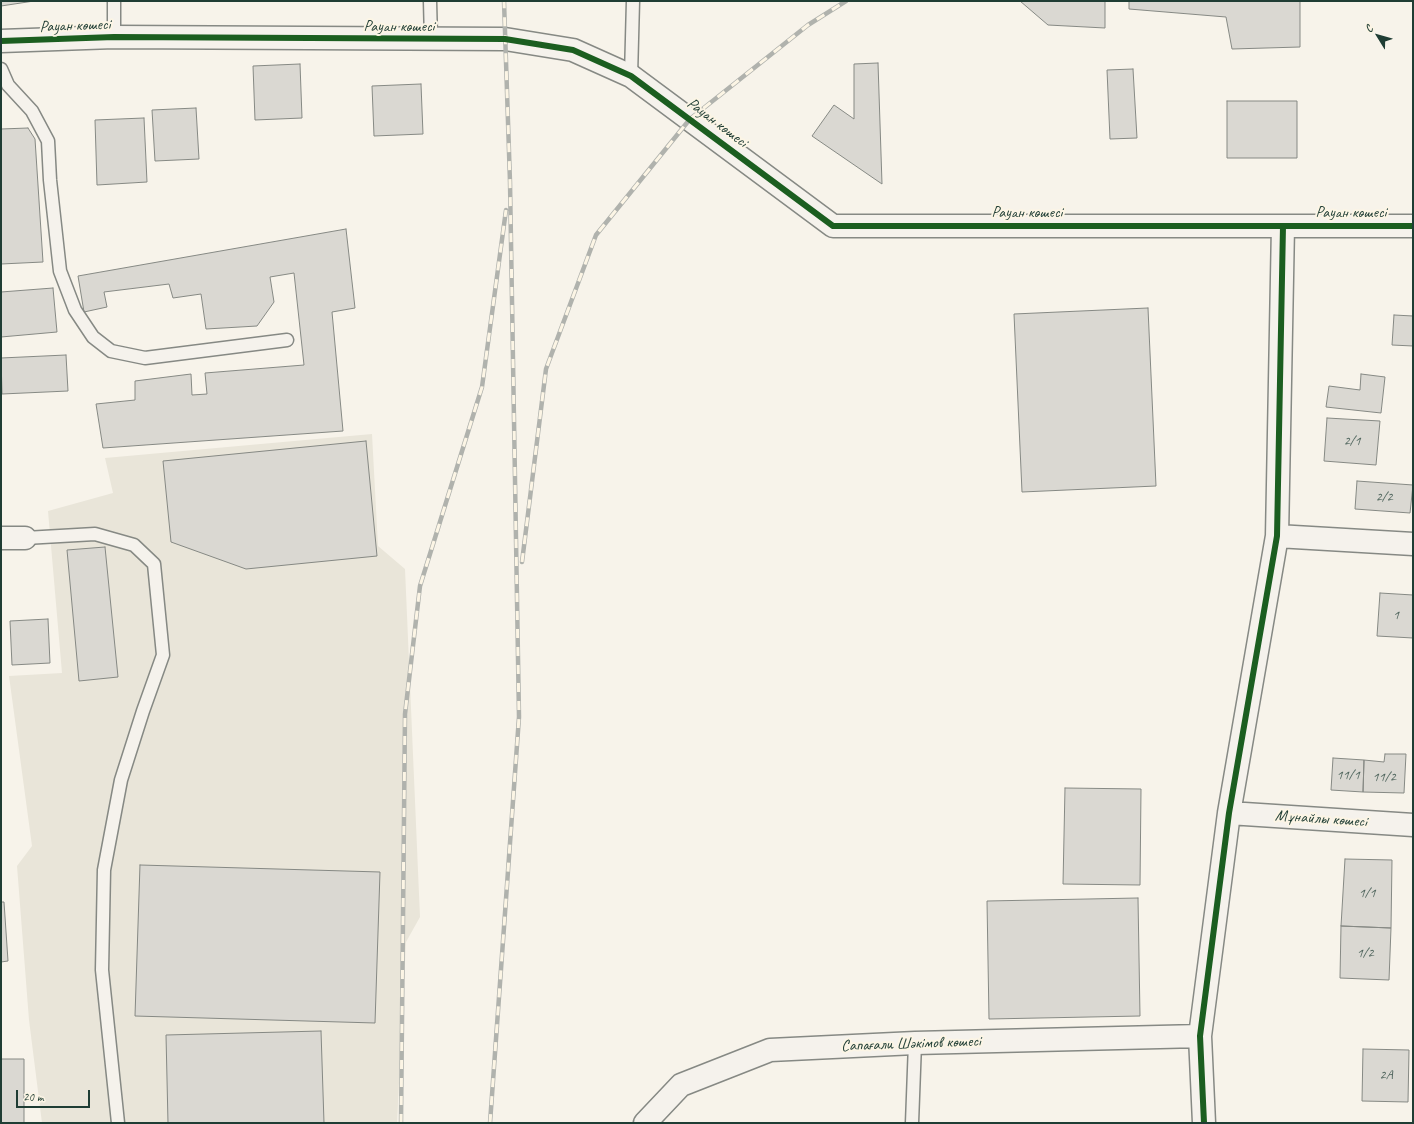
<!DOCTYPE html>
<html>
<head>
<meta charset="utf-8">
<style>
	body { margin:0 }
	#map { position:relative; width:1414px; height:1124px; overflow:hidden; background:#f7f3ea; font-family:Caveat,sans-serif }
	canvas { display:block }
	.frame { position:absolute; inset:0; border:2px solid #1f3d34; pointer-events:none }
	.north { position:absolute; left:1358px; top:16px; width:40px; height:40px; -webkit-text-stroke:3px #fcf5e5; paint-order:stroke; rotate:307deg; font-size:11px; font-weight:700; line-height:16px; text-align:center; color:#1f3d34 }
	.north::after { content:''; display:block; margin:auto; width:14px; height:18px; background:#1f3d34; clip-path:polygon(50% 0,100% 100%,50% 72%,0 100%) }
	.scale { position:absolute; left:16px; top:1090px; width:74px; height:18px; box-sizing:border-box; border:2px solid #1f3d34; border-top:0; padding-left:5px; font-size:12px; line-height:14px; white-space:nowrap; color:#1f3d34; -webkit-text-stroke:3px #fcf5e5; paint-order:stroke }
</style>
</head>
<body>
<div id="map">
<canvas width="1414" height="1124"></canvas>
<div class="frame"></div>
<div class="north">С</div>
<div class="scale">20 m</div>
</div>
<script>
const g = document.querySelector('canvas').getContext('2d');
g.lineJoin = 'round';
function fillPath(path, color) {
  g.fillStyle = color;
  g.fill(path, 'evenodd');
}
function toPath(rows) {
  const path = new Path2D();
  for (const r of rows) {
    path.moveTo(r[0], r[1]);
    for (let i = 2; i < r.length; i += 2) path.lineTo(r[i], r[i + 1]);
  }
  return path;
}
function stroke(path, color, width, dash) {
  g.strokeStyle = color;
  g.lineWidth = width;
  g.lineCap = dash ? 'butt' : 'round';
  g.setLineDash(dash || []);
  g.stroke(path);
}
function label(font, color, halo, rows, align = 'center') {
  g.font = font + ' Caveat,sans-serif';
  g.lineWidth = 4;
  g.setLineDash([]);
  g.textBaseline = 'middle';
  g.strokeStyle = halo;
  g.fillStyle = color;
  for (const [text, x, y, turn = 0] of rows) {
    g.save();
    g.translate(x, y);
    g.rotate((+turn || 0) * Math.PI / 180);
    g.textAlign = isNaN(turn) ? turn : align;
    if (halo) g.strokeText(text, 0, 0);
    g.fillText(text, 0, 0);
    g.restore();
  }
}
const built = toPath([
	[372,434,378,546,405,569,420,917,406,942,397,1123,42,1123,29,1020,17,866,32,846,9,676,62,673,48,511,113,493,105,458]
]);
const building = toPath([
	[1,1,34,1,1,6,1,1],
	[1020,1,1105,1,1105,28,1048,25,1020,1],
	[1129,1,1300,1,1300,47,1232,49,1226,17,1129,9,1129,1],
	[878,63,882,184,812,136,834,105,854,119,854,64,878,63],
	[300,64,302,118,255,120,253,66,300,64],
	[1133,69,1137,138,1110,139,1107,70,1133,69],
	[421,84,423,134,374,136,372,86,421,84],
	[1227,101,1297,101,1297,158,1227,158,1227,101],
	[196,108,199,159,155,161,152,110,196,108],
	[144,118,147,182,97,185,95,120,144,118],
	[28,128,35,139,43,262,1,264,1,129,28,128],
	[346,229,355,308,332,312,343,431,103,448,96,404,135,400,135,381,191,374,192,395,207,394,205,373,304,365,294,273,270,277,274,302,257,326,206,329,201,294,173,298,169,284,104,292,107,307,84,312,78,276,346,229],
	[53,288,57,332,1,337,1,292,53,288],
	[1148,308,1156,486,1022,492,1014,314,1148,308],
	[1394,315,1413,316,1413,346,1392,345,1394,315],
	[66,355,68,391,2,394,1,358,66,355],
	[1361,374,1385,377,1381,413,1326,407,1329,386,1360,390,1361,374],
	[1327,418,1380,421,1376,465,1324,461,1327,418],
	[366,441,377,556,246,569,171,542,163,461,366,441],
	[1357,481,1413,485,1410,513,1355,509,1357,481],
	[105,547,118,677,79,681,67,550,105,547],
	[1380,593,1413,595,1413,638,1377,636,1380,593],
	[48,619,50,663,12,665,10,621,48,619],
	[1385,754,1406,754,1404,793,1363,792,1364,760,1384,762,1385,754],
	[1333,758,1364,760,1363,792,1331,790,1333,758],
	[1065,788,1141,789,1140,885,1063,884,1065,788],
	[1345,859,1392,860,1391,928,1341,926,1345,859],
	[140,865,380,872,375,1023,135,1016,140,865],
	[1138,898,1140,1016,989,1019,987,901,1138,898],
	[1,902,4,902,8,961,1,962,1,902],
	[1341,926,1391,928,1389,980,1340,978,1341,926],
	[321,1031,324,1123,168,1123,166,1035,321,1031],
	[1363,1049,1409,1050,1408,1102,1362,1101,1363,1049],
	[1,1059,24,1059,24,1123,1,1123,1,1059]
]);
const lane = toPath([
	[430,1,431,40],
	[114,37,114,1],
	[1,69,8,85,32,111,48,141,50,180,60,271,75,310,93,337,111,351,145,358,287,340],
	[631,76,633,1],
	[25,538,95,534,134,545,154,564,163,655,143,711,121,780,104,870,102,970,118,1123],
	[912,1123,915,1043]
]);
const street = toPath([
	[1,41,114,37,505,39,573,50,631,76,833,226,1413,226],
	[1277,536,1413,544],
	[1,538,25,538],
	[1229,813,1413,825],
	[645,1123,681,1085,770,1050,915,1043,1200,1036],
	[1204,1123,1200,1036,1229,813,1277,536,1283,226]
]);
const rail = toPath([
	[522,562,546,369,596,235,690,119,808,25,846,1],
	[401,1123,405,714,420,586,482,387,506,210],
	[490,1123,519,717,510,182,504,1]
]);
const cycleway = toPath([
	[1,41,114,37,505,39,573,50,631,76,833,226,1413,226],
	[1204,1123,1200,1036,1229,813,1277,536,1283,226]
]);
const numberNames = [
	["2/1",1352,441],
	["2/2",1384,497],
	["1",1396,615],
	["11/1",1348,775],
	["11/2",1384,777],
	["1/1",1367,893],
	["1/2",1365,953],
	["2А",1386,1075]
];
const streetNames = [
	["Рауан көшесі",75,26,-2],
	["Рауан көшесі",399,27],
	["Рауан көшесі",717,123,37],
	["Рауан көшесі",1027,213],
	["Рауан көшесі",1351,213],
	["Мұнайлы көшесі",1321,819,4],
	["Сапағали Шәкімов көшесі",911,1044,-2]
];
fillPath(built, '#e9e5d9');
fillPath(building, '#dad8d2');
stroke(building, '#868984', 1);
stroke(lane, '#868984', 15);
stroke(street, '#868984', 25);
stroke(lane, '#f5f2ec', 12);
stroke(street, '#f5f2ec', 22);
stroke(rail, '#b0b2ad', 4.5);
stroke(rail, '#fcf5e5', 3, [9]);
stroke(cycleway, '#1b5e20', 6);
label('14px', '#4e645c', null, numberNames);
label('16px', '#1f3d34', '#fcf5e5', streetNames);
</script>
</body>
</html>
